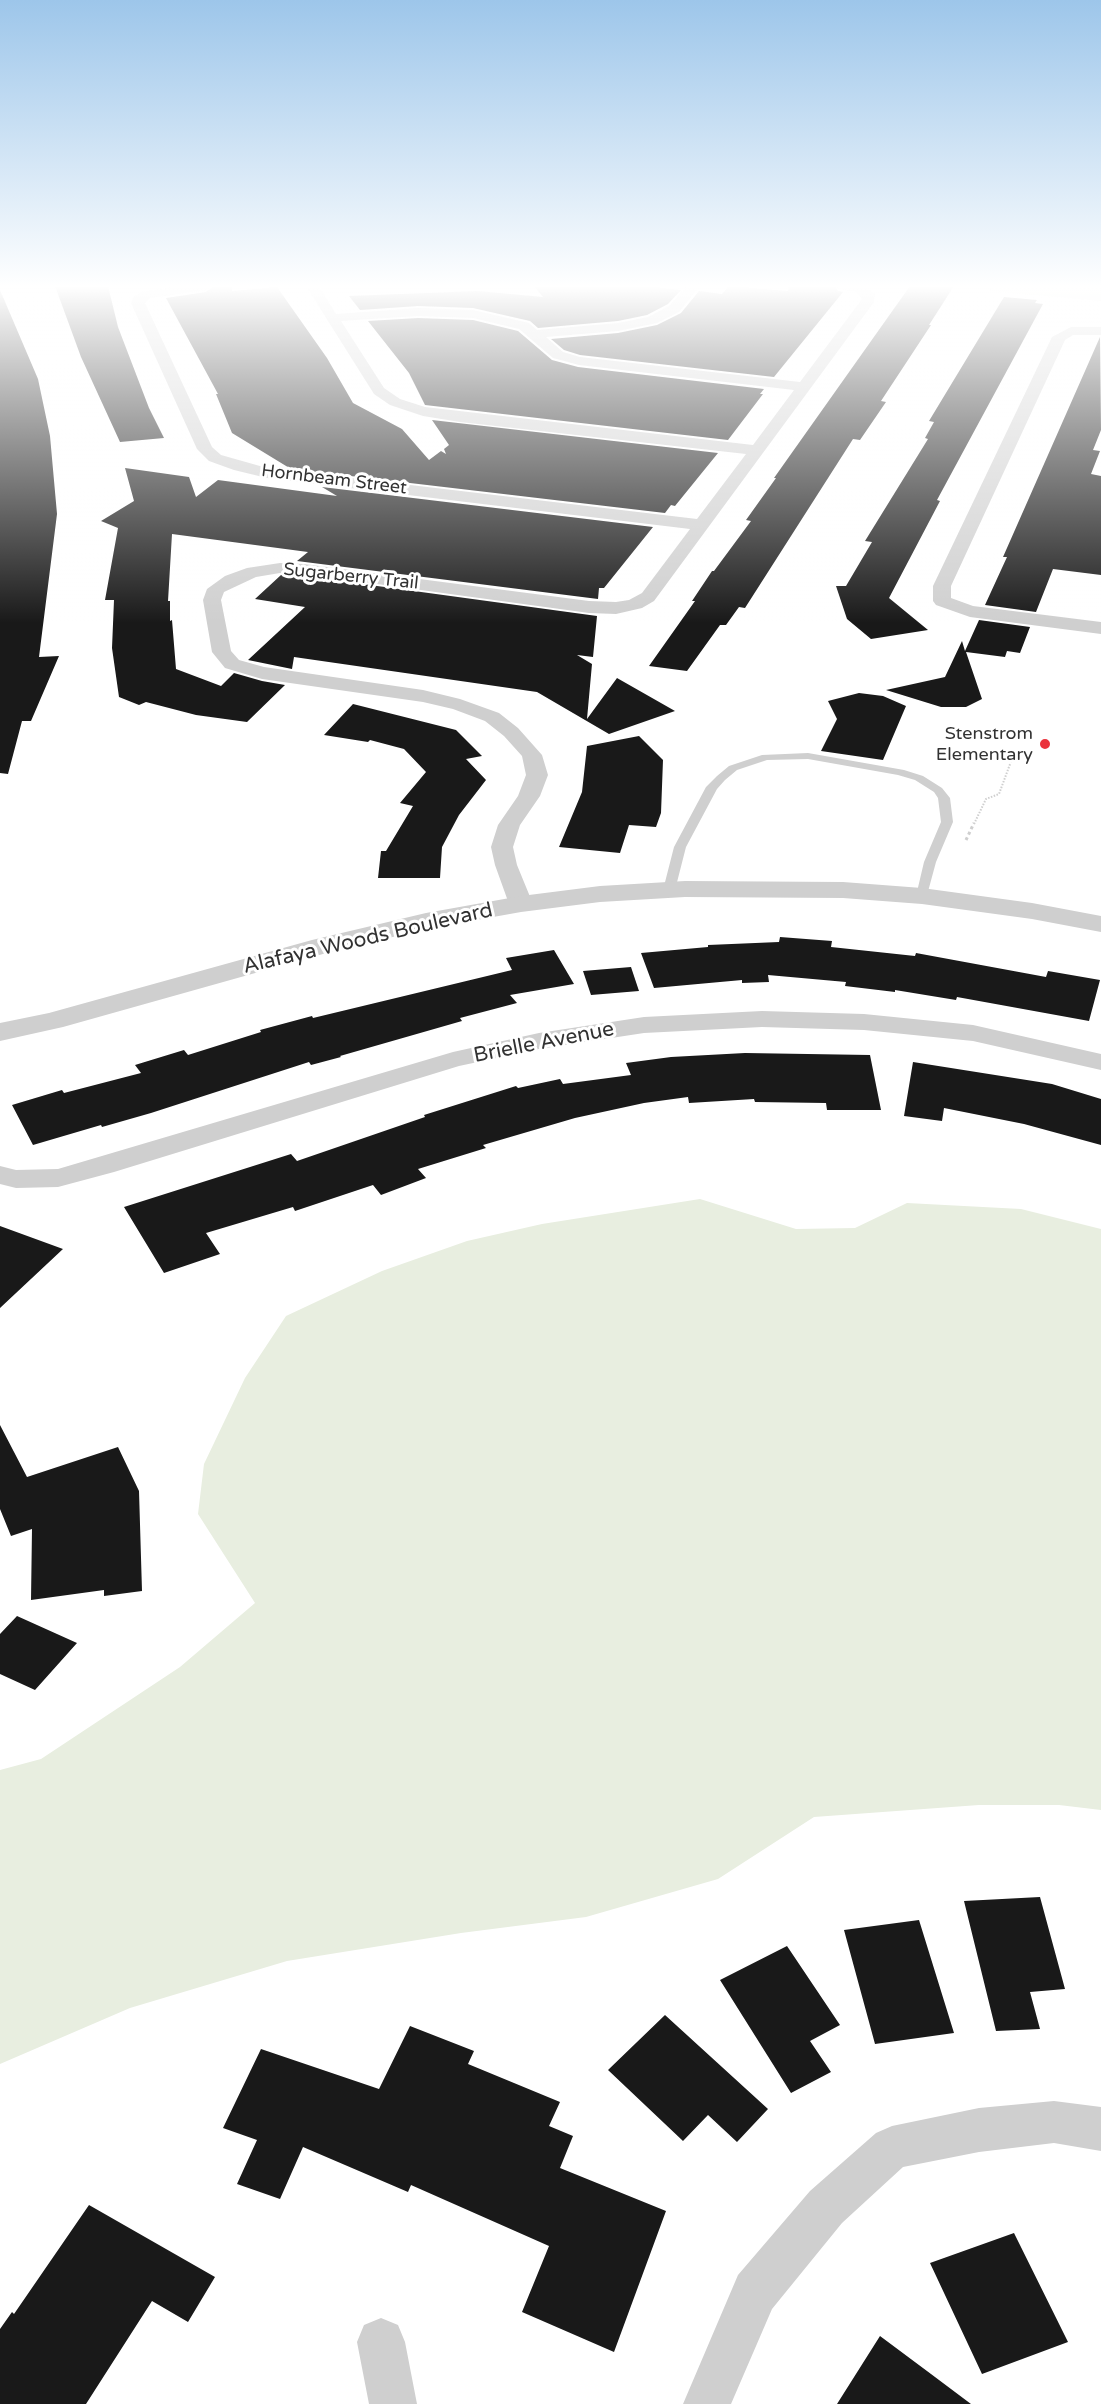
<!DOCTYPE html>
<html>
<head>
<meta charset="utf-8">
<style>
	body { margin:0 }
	canvas { display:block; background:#fff }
</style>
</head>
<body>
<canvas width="1101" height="2404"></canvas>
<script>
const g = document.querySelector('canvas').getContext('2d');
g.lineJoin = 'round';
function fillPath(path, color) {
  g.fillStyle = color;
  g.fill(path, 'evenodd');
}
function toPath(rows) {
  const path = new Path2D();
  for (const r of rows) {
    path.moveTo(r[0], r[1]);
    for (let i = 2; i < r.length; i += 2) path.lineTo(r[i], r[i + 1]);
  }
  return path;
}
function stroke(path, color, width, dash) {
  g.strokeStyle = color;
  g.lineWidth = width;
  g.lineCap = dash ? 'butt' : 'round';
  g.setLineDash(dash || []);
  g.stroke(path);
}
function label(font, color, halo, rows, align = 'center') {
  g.font = font + ' "Varela Round",sans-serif';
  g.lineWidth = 6;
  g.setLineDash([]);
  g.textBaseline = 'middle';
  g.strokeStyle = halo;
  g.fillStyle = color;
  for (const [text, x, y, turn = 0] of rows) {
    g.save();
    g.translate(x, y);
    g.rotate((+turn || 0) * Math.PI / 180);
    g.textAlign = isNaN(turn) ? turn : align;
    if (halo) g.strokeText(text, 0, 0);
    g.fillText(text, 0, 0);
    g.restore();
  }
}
const green = toPath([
	[993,286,1101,286,1101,301,989,291],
	[700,1199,796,1229,855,1228,907,1203,1021,1209,1101,1229,1101,1810,1059,1805,979,1805,814,1817,718,1879,586,1917,461,1933,287,1961,130,2008,0,2064,0,1770,41,1759,180,1667,255,1603,198,1514,204,1464,245,1378,286,1316,382,1271,467,1241,542,1224]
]);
const building = toPath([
	[55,286,108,286,118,327,149,408,164,438,120,442,81,357],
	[214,286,232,286,232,291,277,287,327,358,353,403,402,429,429,460,441,451,446,454,444,449,449,445,432,420,718,453,675,506,671,505,665,513,291,469,232,433,216,394,218,394,166,298,206,292],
	[534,286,645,286,681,290,668,304,647,315,618,321,538,328,530,321,473,308,418,306,360,310,349,296,478,291,543,297],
	[729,286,788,291,789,286,835,286,838,291,843,292,774,377,580,355,564,350,551,339,618,333,657,325,681,313,699,291,722,294],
	[910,286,954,286,929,325,931,325,881,401,886,402,860,440,853,439,745,608,739,607,726,625,720,625,687,671,649,666,695,601,692,601,712,571,714,571,751,521,746,520,776,478,774,478],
	[0,290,38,379,50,436,57,514,39,657,59,656,31,721,22,721,8,774,0,773],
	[1004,297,1037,300,1035,303,1043,304,937,500,940,501,889,598,928,630,871,639,847,619,836,586,846,586,872,542,865,541,928,439,925,438,934,422,929,421],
	[418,318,473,320,518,331,552,360,578,367,764,389,760,394,763,394,728,440,425,405,409,373,368,321],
	[1100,337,1101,430,1093,450,1100,451,1091,474,1101,476,1101,575,1053,569,1036,612,985,605,1007,557,1003,557],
	[125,468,189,477,196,497,218,480,337,496,322,487,653,527,604,588,599,588,598,599,297,561,308,552,172,534,168,601,170,601,170,621,172,620,176,669,221,686,234,673,262,681,285,685,247,722,196,715,146,702,139,705,119,697,112,648,114,600,105,600,118,528,101,521,134,501],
	[281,575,304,576,597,616,593,657,577,655,592,664,587,719,617,678,675,711,609,734,537,692,294,657,292,669,248,660,305,607,255,599],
	[979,620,1030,627,1020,653,1007,651,1005,657,966,652,982,699,966,707,941,707,886,690,945,677,962,641,965,651],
	[859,693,883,696,906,706,883,760,821,751,837,719,828,701],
	[353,704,456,730,482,756,466,759,486,780,459,815,442,847,440,878,378,878,381,851,386,851,413,806,400,803,426,772,404,749,370,740,368,742,324,735],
	[639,736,663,760,661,813,656,827,629,825,620,853,559,847,582,792,587,746],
	[780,937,832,941,831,947,915,956,916,953,1046,977,1048,971,1100,980,1089,1021,957,997,956,1000,895,990,895,992,845,986,846,982,768,975,769,982,742,983,742,980,654,988,641,953,708,947,708,945,779,942],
	[554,950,574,984,510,995,517,1003,460,1018,462,1021,340,1056,341,1057,311,1065,309,1062,151,1113,102,1127,101,1125,33,1145,12,1105,62,1090,64,1093,141,1073,135,1065,184,1050,188,1055,261,1032,260,1030,312,1016,313,1018,512,970,506,958],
	[631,967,639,991,591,995,583,971],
	[745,1053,870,1055,881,1110,827,1110,826,1103,755,1102,754,1099,689,1103,688,1097,644,1103,575,1118,483,1145,486,1148,418,1169,426,1178,381,1195,373,1185,295,1211,293,1207,206,1233,220,1254,164,1273,124,1207,291,1154,297,1161,425,1117,424,1115,516,1086,518,1088,560,1079,563,1084,631,1075,626,1063,671,1057],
	[913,1062,1052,1084,1101,1099,1101,1145,1024,1124,944,1108,942,1121,904,1116],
	[0,1226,63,1249,0,1308],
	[0,1425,27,1477,118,1447,139,1491,142,1591,104,1596,104,1590,31,1600,32,1529,11,1536,0,1509],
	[17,1616,77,1643,35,1690,0,1674,0,1634],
	[1040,1897,1065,1989,1030,1992,1040,2029,996,2031,964,1901],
	[919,1920,954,2033,875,2044,844,1930],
	[787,1946,840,2025,810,2041,831,2072,791,2093,720,1980],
	[665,2015,768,2109,737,2142,708,2115,683,2141,608,2070],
	[410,2026,474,2051,468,2064,560,2102,549,2126,573,2136,560,2168,666,2211,614,2352,522,2312,549,2246,411,2185,408,2192,303,2147,280,2199,237,2184,257,2140,223,2128,261,2049,379,2089],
	[89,2205,215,2277,188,2322,152,2301,86,2404,0,2404,0,2329,12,2312,14,2314],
	[1014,2233,1068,2342,982,2374,930,2263],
	[880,2336,931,2374,971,2404,837,2404]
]);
const pathFar1 = toPath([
	[974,824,986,799,999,794,1013,756,1030,755]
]);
const path = toPath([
	[966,840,974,823]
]);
const service = toPath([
	[808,753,904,770,923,776,942,788,950,798,953,822,936,862,926,899,922,900,916,896,924,862,941,822,938,798,934,792,915,780,898,775,808,759,767,760,737,770,725,780,717,789,686,847,675,890,673,893,665,893,663,890,674,847,706,787,717,776,729,766,762,755,808,753]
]);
const minor = toPath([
	[180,286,212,286,206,290,150,298,145,303,212,447,221,455,267,468,697,519,746,454,460,422,423,416,390,405,374,394,306,286,319,286,336,314,418,308,473,310,529,323,537,330,618,323,648,317,669,306,687,286,700,286,679,312,657,323,618,331,546,337,563,352,580,357,800,382,862,299,856,292,838,289,837,286,864,286,875,294,874,302,654,601,642,608,616,614,589,613,304,574,280,573,256,577,224,592,221,600,231,651,239,660,264,667,423,690,460,699,499,713,518,728,542,755,548,775,540,796,520,825,513,847,517,865,533,904,529,909,521,911,513,909,509,904,495,865,491,847,498,825,518,796,526,775,522,756,504,736,485,721,453,709,423,702,262,679,225,668,212,652,203,600,207,589,225,576,247,568,280,563,304,564,589,601,616,602,629,600,642,593,690,529,267,478,234,470,209,461,197,449,131,303,134,296,142,292,180,286],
	[418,316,473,318,519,329,553,358,579,365,794,390,753,445,425,407,400,399,384,388,341,321,418,316],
	[1071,327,1101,327,1101,335,1073,335,1065,340,951,586,951,598,973,606,1101,622,1101,634,970,617,936,605,933,601,933,586,1052,337,1071,327],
	[762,1011,864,1014,973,1025,1101,1054,1101,1070,973,1041,864,1030,762,1027,644,1033,539,1049,459,1066,114,1172,58,1187,16,1188,0,1184,0,1166,16,1170,58,1169,453,1052,539,1033,644,1017,762,1011],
	[1054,2101,1101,2107,1101,2151,1054,2143,979,2152,903,2167,842,2223,772,2309,731,2404,683,2404,738,2275,810,2191,876,2133,892,2126,979,2108,1054,2101],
	[381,2318,398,2325,405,2342,417,2404,369,2404,357,2342,364,2325,381,2318]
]);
const tertiary = toPath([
	[685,881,843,882,922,888,1032,903,1101,916,1101,932,1032,919,922,904,843,898,685,897,600,902,521,912,426,929,330,952,63,1027,0,1041,0,1023,49,1013,312,940,426,913,521,896,600,886,685,881]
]);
const markers = [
	[1045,744,6,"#ea333c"]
];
const farStreetnames = [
	["Hornbeam Street",334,480,7],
	["Sugarberry Trail",351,577,6]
];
const farPoinames = [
	["Stenstrom",1033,734],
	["Elementary",1033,755]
];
const streetNames = [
	["Alafaya Woods Boulevard",368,939,-13],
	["Brielle Avenue",544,1043,-11]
];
fillPath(green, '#e8eee0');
fillPath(building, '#191919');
stroke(pathFar1, '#cfcfcf', 2, [1.5, 1.5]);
stroke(path, '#cfcfcf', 3, [3, 3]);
fillPath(service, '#cfcfcf');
fillPath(minor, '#cfcfcf');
fillPath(tertiary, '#cfcfcf');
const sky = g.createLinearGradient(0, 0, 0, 623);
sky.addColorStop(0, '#9dc6ea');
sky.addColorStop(0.46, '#fff');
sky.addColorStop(1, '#ffffff00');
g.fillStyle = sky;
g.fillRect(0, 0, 1101, 623);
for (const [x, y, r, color] of markers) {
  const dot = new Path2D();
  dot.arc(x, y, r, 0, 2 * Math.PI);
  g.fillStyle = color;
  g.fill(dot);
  stroke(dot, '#fff', 2);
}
label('18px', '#323232', '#fff', farStreetnames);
label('18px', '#323232', '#fff', farPoinames, 'right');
label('21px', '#323232', '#fff', streetNames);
</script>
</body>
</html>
